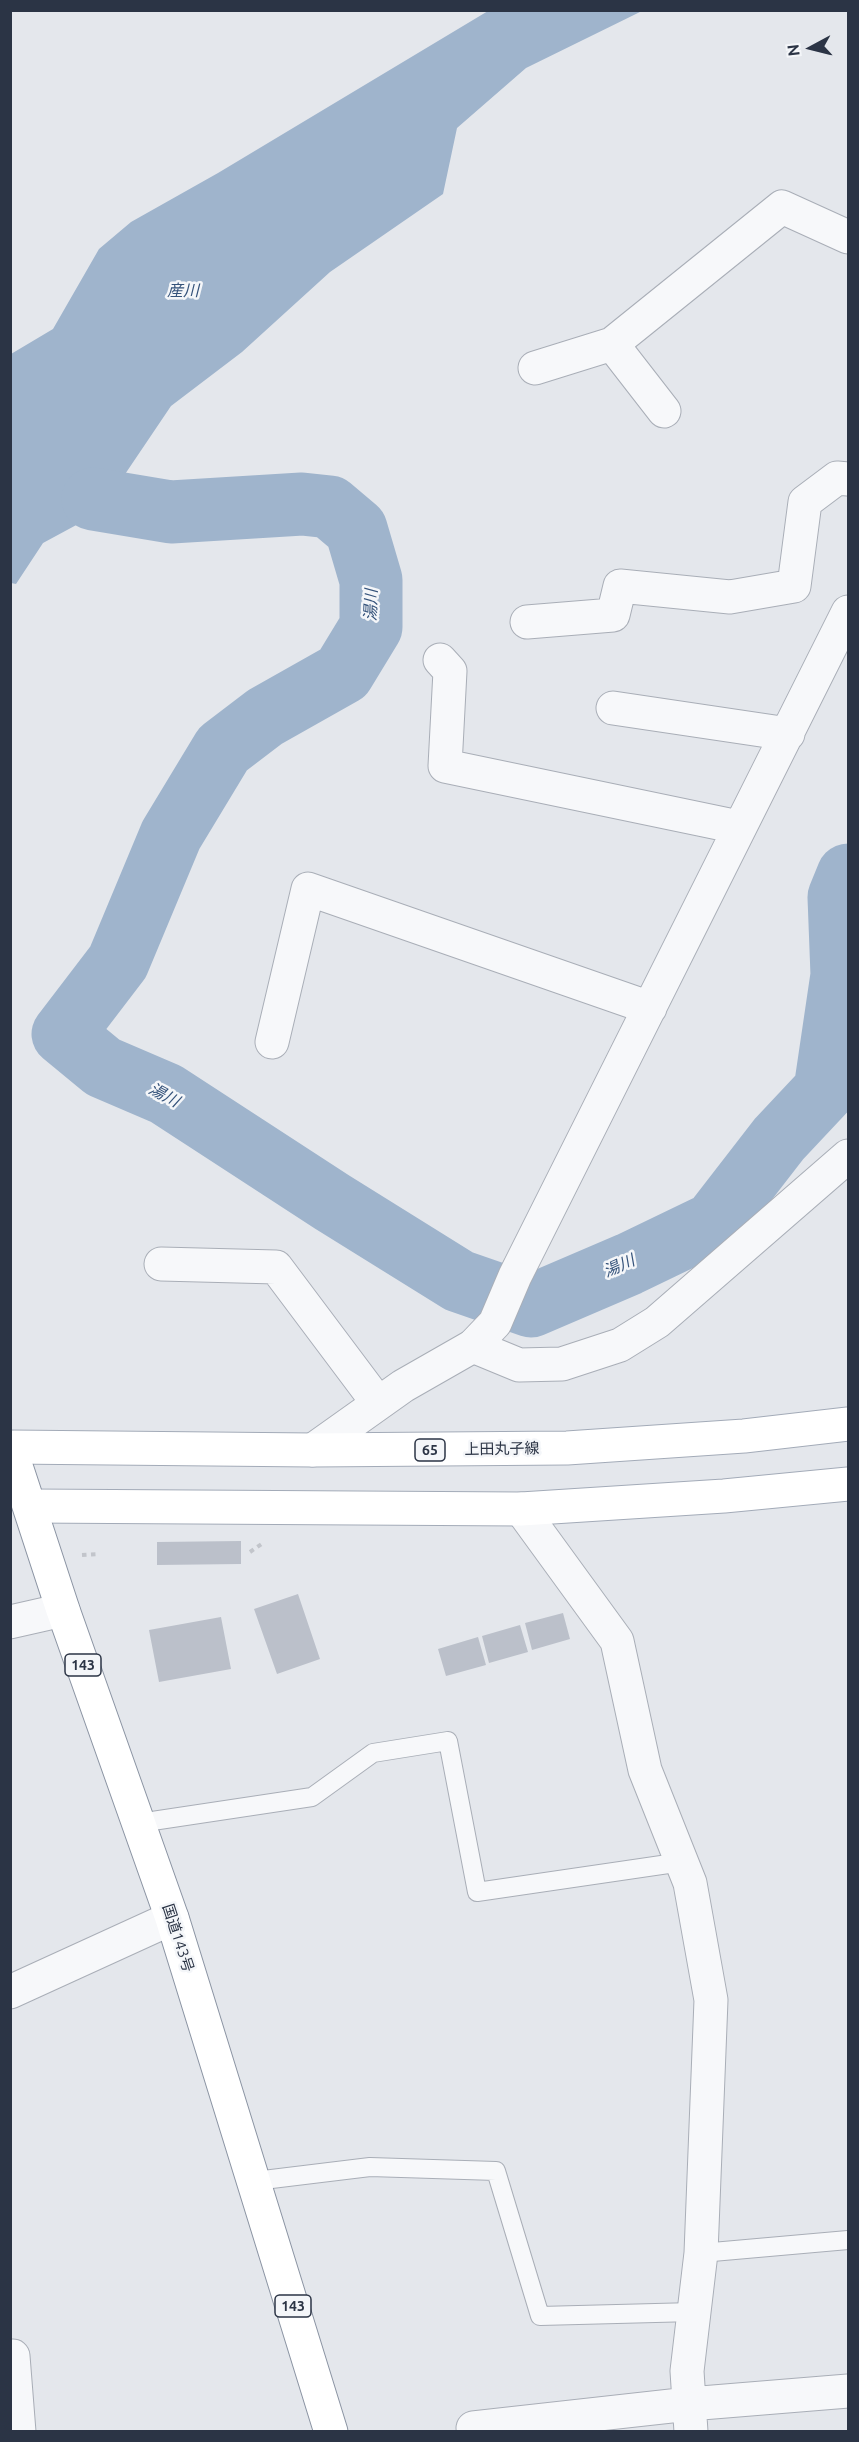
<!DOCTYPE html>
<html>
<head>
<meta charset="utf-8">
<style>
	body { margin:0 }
	#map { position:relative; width:859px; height:2442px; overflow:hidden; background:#e4e7ec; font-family:Ubuntu,sans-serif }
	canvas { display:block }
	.frame { position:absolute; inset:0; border:12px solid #2b3445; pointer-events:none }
	.north { position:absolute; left:781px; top:18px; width:60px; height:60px; -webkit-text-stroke:4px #f4f6f9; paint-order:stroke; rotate:263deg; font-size:16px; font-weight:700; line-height:24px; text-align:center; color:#2b3445 }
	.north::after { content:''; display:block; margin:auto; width:21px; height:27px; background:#2b3445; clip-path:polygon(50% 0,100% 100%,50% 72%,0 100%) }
</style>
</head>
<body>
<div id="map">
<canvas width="859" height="2442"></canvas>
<div class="frame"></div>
<div class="north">N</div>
</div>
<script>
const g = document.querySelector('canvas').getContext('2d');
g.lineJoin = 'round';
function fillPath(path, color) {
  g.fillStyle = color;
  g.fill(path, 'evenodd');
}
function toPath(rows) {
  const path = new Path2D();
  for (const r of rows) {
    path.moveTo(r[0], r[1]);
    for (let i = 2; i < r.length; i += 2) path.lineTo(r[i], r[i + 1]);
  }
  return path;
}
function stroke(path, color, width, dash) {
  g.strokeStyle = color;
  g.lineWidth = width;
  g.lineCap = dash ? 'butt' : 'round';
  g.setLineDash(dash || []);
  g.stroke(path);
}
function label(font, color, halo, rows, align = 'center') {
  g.font = font + ' Ubuntu,"Noto Sans JP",sans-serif';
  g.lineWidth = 5;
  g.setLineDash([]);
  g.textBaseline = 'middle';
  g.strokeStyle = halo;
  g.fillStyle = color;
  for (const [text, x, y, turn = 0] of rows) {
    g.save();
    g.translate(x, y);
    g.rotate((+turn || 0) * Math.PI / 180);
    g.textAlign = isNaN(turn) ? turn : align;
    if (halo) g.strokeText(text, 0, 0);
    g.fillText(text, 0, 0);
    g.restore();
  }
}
const water = toPath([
	[488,11,642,11,526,68,457,128,443,194,330,272,242,352,171,406,113,492,80,523,43,543,16,584,11,583,11,354,53,329,99,249,131,222,218,173]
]);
const river = toPath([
	[93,499,171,512,302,504,330,507,356,529,371,580,371,627,343,673,265,717,223,749,171,835,118,962,63,1034,103,1067,166,1094,332,1202,459,1281,531,1306,629,1264,714,1223,779,1139,825,1090,842,975,839,897,848,875]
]);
const building = toPath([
	[241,1541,241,1564,157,1565,157,1542],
	[298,1594,320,1659,277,1674,254,1609],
	[563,1613,570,1639,532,1650,525,1623],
	[221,1617,231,1669,159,1682,149,1630],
	[520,1625,528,1652,489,1663,482,1636],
	[478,1637,486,1665,446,1676,438,1649]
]);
const path = toPath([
	[250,1552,263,1543],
	[82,1555,99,1554]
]);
const service = toPath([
	[139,1823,312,1797,373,1753,448,1741,477,1892,682,1862],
	[255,2181,370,2167,496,2171,540,2316,694,2312],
	[701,2253,848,2240]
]);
const minor = toPath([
	[612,344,664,411],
	[535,368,612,344,782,207,848,237],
	[527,622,613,615,620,586,730,597,794,586,805,502,837,478,848,479],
	[440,660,450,671,445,766,738,827],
	[613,708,788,734],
	[272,1042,308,889,650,1008],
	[161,1264,276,1267,378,1403],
	[313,1450,403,1386,473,1346,495,1323,515,1276,848,612],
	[521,1509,617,1641,645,1770,690,1883,711,2000,701,2253,687,2371,691,2432],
	[10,1622,63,1610],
	[10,1992,172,1918],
	[13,2356,19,2432],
	[474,2432,473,2428,689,2404,848,2391]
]);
const tertiary = toPath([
	[473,1346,519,1365,562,1364,620,1345,657,1322,848,1156]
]);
const primary = toPath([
	[10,1447,313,1450,567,1448,744,1436,848,1424],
	[30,1506,521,1509,724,1496,848,1484]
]);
const trunk = toPath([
	[10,1448,63,1610,172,1918,331,2432]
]);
const shields = [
	[430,1450,30],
	[83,1665,36],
	[293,2306,36]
];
const shieldNames = [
	["65",430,1450],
	["143",83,1665],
	["143",293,2306]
];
const streetNames = [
	["上田丸子線",502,1449,-1],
	["国道143号",178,1938,72]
];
const waterNames = [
	["産川",183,291],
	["湯川",371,605,-88],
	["湯川",164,1095,28],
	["湯川",619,1266,-24]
];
fillPath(water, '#9fb4cc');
stroke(river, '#9fb4cc', 63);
fillPath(building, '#bbc0ca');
stroke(service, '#a9aeb7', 20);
stroke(minor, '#a9aeb7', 35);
stroke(tertiary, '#a9aeb7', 35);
stroke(primary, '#a3abb8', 35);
stroke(trunk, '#8b94a3', 35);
stroke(path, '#c2c5cb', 4, [4.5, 4.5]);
stroke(service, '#f7f8fa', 18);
stroke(minor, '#f7f8fa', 33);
stroke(tertiary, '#f7f8fa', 33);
stroke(primary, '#fff', 33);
stroke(trunk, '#fff', 33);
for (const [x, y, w] of shields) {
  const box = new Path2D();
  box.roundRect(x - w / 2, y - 11, w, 22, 4.5);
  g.fillStyle = '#f4f6f9';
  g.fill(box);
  stroke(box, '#2b3445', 1.5);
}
label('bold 14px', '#2b3445', null, shieldNames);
label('15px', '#2b3445', '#f4f6f9', streetNames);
label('italic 16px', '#34527a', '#f4f6f9', waterNames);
</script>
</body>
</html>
